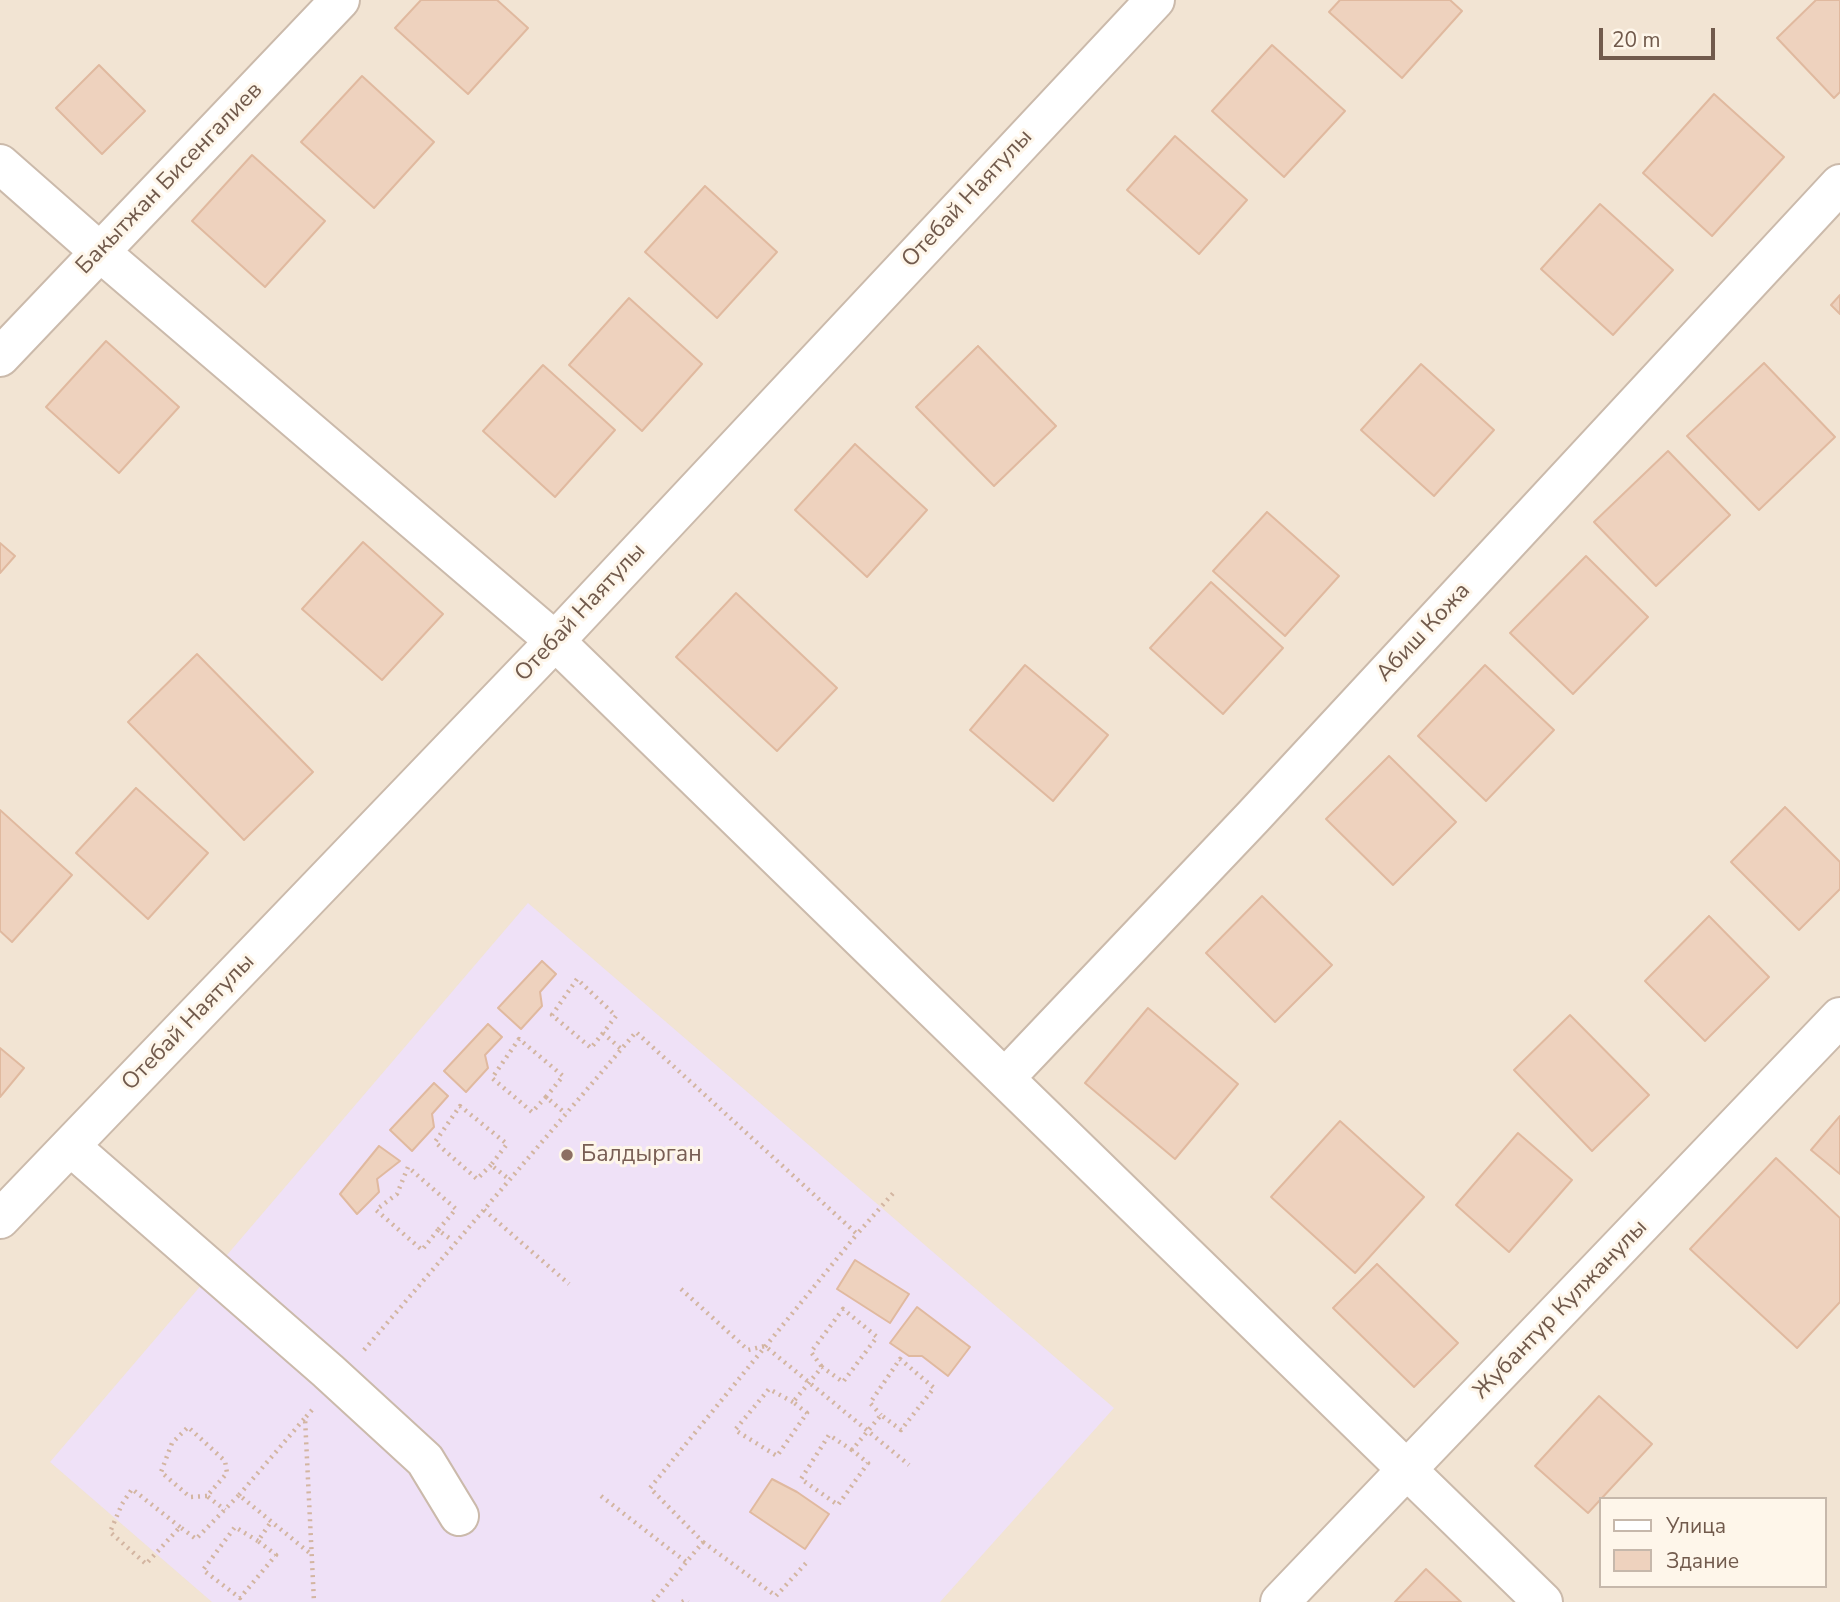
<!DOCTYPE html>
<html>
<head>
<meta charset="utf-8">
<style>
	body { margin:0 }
	#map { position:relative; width:1840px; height:1602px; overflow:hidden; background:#fbf2e4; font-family:"Nunito Sans",sans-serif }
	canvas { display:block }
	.legend { position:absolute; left:1599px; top:1497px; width:228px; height:91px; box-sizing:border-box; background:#fef6ea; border:2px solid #c6b8ab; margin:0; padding:9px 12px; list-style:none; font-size:21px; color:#715a4c }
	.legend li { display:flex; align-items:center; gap:14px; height:35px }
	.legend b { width:35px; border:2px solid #c6b8ab }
	.scale { position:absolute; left:1599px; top:28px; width:116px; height:32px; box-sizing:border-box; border:4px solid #715a4c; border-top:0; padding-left:9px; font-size:21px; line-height:24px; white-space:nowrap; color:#715a4c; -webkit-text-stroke:5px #fef6ea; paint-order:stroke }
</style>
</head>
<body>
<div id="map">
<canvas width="1840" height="1602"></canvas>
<ul class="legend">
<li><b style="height:9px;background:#fff"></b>Улица</li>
<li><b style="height:19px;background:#eed2be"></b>Здание</li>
</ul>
<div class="scale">20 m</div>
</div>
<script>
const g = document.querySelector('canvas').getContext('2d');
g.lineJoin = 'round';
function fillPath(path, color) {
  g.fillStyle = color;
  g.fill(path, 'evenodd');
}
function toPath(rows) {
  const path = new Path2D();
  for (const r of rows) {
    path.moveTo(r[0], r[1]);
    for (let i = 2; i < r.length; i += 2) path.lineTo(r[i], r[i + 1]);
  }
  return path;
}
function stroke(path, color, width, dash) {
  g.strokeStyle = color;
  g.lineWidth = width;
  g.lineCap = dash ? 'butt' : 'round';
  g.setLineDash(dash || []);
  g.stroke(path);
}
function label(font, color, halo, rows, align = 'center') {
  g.font = font + ' "Nunito Sans",sans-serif';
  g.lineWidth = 6;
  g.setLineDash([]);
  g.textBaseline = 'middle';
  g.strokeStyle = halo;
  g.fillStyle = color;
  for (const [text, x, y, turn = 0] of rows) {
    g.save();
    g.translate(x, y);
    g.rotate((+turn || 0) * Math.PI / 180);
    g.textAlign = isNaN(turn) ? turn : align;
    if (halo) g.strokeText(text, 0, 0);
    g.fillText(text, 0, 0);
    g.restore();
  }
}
const residential = toPath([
	[0,0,1840,0,1840,1602,0,1602],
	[1600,1499,1824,1499,1824,1586,1600,1586]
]);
const education = toPath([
	[528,903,1114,1408,940,1602,212,1602,50,1462]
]);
const building = toPath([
	[421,0,497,0,528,28,468,94,395,28,421,0],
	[1340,0,1450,0,1462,11,1402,78,1329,12,1340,0],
	[1816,0,1840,0,1840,92,1834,98,1777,38,1816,0],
	[1272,45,1345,111,1284,177,1212,111,1272,45],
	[99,65,145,111,102,154,56,108,99,65],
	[362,76,434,142,374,208,301,142,362,76],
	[1714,94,1784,157,1712,236,1643,173,1714,94],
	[1175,136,1247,200,1199,254,1127,190,1175,136],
	[252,155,325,221,265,287,192,221,252,155],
	[705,186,777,252,717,318,645,252,705,186],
	[1600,204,1673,270,1613,335,1541,269,1600,204],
	[1840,295,1840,314,1831,305,1840,295],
	[629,298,702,364,642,431,569,365,629,298],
	[106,341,179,407,119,473,46,407,106,341],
	[978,346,1056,426,994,486,916,407,978,346],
	[1764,363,1835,437,1759,510,1687,436,1764,363],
	[1421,364,1494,430,1434,496,1361,430,1421,364],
	[543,365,615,430,555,497,483,431,543,365],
	[855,444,927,510,867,577,795,510,855,444],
	[1668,451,1730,515,1656,586,1594,522,1668,451],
	[1267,512,1339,576,1285,636,1213,571,1267,512],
	[363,542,443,614,382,680,302,609,363,542],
	[0,543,15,556,0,573,0,543],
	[1586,556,1648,617,1573,694,1510,633,1586,556],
	[1211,582,1283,648,1223,714,1150,648,1211,582],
	[736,593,837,688,777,751,676,657,736,593],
	[197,654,313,772,244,840,128,722,197,654],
	[1025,665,1108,735,1053,801,970,730,1025,665],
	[1485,665,1554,730,1486,801,1418,736,1485,665],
	[1389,756,1456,822,1393,885,1326,819,1389,756],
	[136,788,208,853,148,919,76,853,136,788],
	[1785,807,1840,862,1840,889,1799,930,1731,862,1785,807],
	[0,810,72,875,12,942,0,931,0,810],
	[1262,896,1332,965,1275,1022,1206,953,1262,896],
	[1709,916,1769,977,1705,1041,1645,981,1709,916],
	[542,961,556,974,540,992,542,1006,521,1029,498,1008,542,961],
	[1148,1008,1238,1084,1175,1159,1085,1083,1148,1008],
	[1570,1015,1649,1095,1592,1151,1514,1070,1570,1015],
	[488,1024,502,1037,485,1055,488,1068,466,1092,444,1071,488,1024],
	[0,1048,24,1068,0,1097,0,1048],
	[434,1083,448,1096,432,1114,434,1127,412,1151,390,1130,434,1083],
	[1840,1116,1840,1174,1811,1150,1840,1116],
	[1340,1121,1424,1197,1355,1273,1271,1197,1340,1121],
	[1518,1133,1572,1180,1509,1252,1456,1205,1518,1133],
	[379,1146,400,1161,377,1179,379,1192,357,1214,340,1194,379,1146],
	[1776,1158,1840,1218,1840,1302,1797,1348,1690,1249,1776,1158],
	[855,1260,909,1294,890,1323,837,1289,855,1260],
	[1377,1264,1458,1343,1414,1387,1333,1308,1377,1264],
	[917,1307,970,1347,948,1376,922,1356,909,1356,890,1343,917,1307],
	[1599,1396,1652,1444,1588,1513,1535,1466,1599,1396],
	[772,1479,797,1492,829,1514,805,1549,750,1512,772,1479],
	[1426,1569,1461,1602,1395,1602,1426,1569]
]);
const path = toPath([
	[603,1033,591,1048,552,1015,577,979,616,1016,603,1033,621,1049],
	[546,1097,532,1112,492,1078,519,1039,563,1076,546,1097,566,1114],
	[491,1165,477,1179,435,1142,460,1106,507,1144,491,1165,510,1180],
	[484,1210,569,1284],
	[438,1230,422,1250,376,1210,397,1194,408,1167,456,1209,438,1230,452,1240],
	[681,1289,748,1350,765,1346,909,1465],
	[364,1350,636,1032,857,1234,895,1191],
	[793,1402,769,1389,735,1430,777,1456,807,1413,793,1402,822,1367,843,1382,877,1337,843,1309,811,1352,822,1367],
	[312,1410,305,1418,314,1602],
	[852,1450,829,1435,801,1479,838,1505,868,1463,852,1450,881,1415,901,1430,934,1388,900,1359,870,1403,881,1415],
	[239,1495,304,1419],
	[207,1496,190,1497,161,1472,172,1443,188,1427,225,1461,227,1473,207,1496,225,1510],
	[601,1496,686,1562],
	[180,1527,132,1489,122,1504,110,1532,146,1564,180,1527,196,1539,239,1495,312,1555],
	[258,1541,235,1527,203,1570,240,1598,276,1555,258,1541,271,1522],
	[703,1542,776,1596,808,1561],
	[653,1602,703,1542,650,1488,857,1234],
	[682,1602,686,1600,688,1602]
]);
const minor = toPath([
	[0,164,100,252,555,641,1543,1602],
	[0,357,340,0],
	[1005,1078,1252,818,1840,184],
	[70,1146,328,1371,425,1460,459,1516],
	[0,1219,555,641,1155,0],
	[1280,1602,1840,1017]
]);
const markers = [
	[567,1155,7,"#8d6e63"]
];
const streetNames = [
	["Бакытжан Бисенгалиев",170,179,-46],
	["Отебай Наятулы",968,199,-47],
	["Отебай Наятулы",581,613,-47],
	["Абиш Кожа",1424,633,-47],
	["Отебай Наятулы",189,1023,-46],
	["Жубантур Кулжанулы",1561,1310,-46]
];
const educationNames = [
	["Балдырган",581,1155]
];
fillPath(residential, '#f2e4d3');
fillPath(education, '#efe1f7');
fillPath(building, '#eed2be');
stroke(building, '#e0b99f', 2);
stroke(minor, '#cbbaab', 42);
stroke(path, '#d3b5a1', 4.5, [2, 5]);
stroke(minor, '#fff', 38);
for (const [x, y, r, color] of markers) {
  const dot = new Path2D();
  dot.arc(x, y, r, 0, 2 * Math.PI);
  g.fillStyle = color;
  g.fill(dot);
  stroke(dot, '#fef6ea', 2.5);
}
label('23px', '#715a4c', '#fef6ea', streetNames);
label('23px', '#785e54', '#fef6ea', educationNames, 'left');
</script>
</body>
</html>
